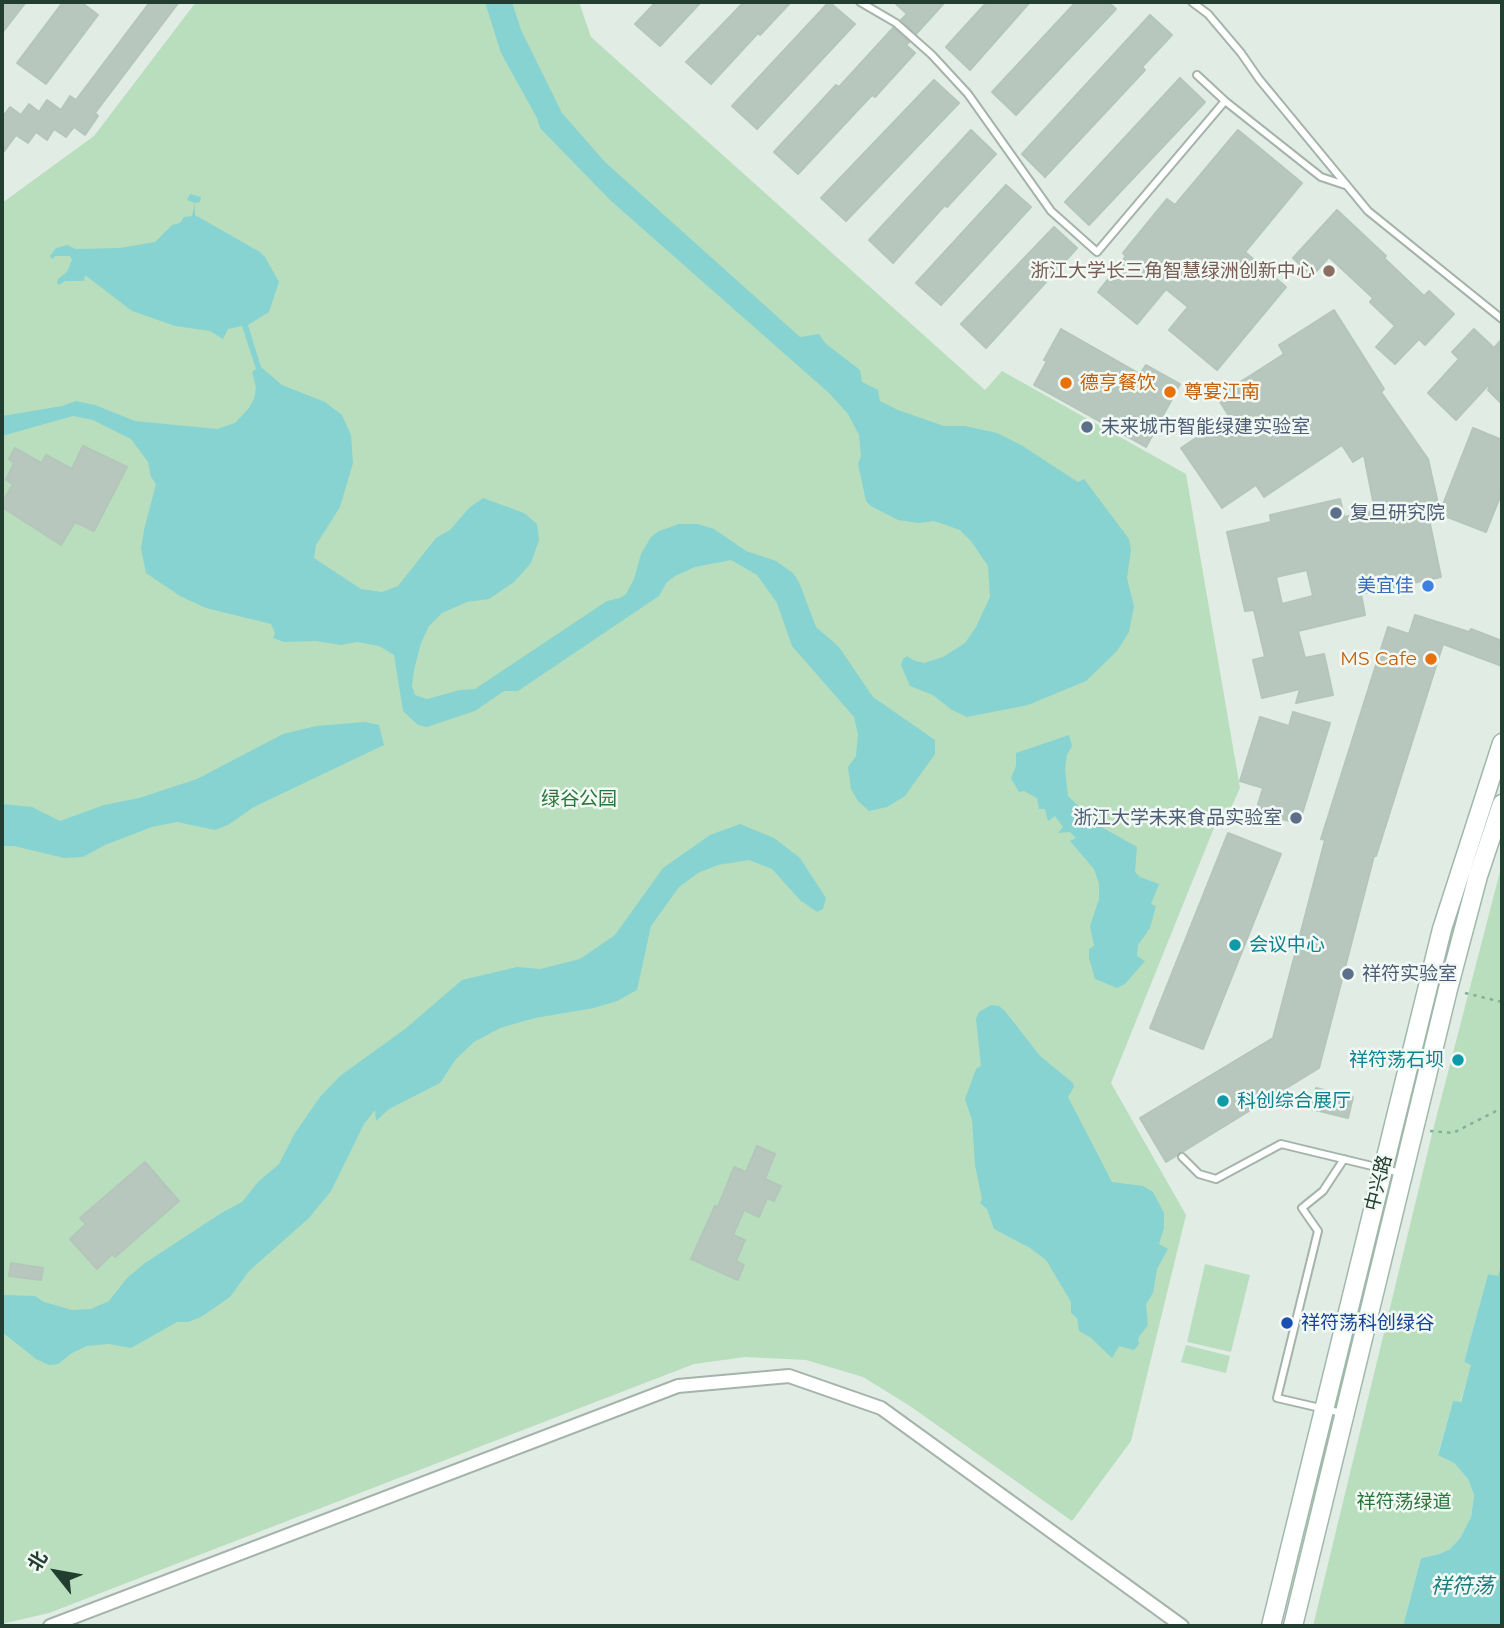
<!DOCTYPE html>
<html>
<head>
<meta charset="utf-8">
<style>
	body { margin:0 }
	#map { position:relative; width:1504px; height:1628px; overflow:hidden; background:#e1ece5; font-family:Montserrat,"Noto Sans SC",sans-serif }
	canvas { display:block }
	.frame { position:absolute; inset:0; border:4px solid #213e31; pointer-events:none }
	.north { position:absolute; left:21px; top:1537px; width:70px; height:70px; -webkit-text-stroke:5px #f2f9f4; paint-order:stroke; rotate:301deg; font-size:19px; font-weight:700; line-height:28px; text-align:center; color:#213e31 }
	.north::after { content:''; display:block; margin:auto; width:24px; height:32px; background:#213e31; clip-path:polygon(50% 0,100% 100%,50% 72%,0 100%) }
</style>
</head>
<body>
<div id="map">
<canvas width="1504" height="1628"></canvas>
<div class="frame"></div>
<div class="north">北</div>
</div>
<script>
const g = document.querySelector('canvas').getContext('2d');
g.lineJoin = 'round';
function fillPath(path, color) {
  g.fillStyle = color;
  g.fill(path, 'evenodd');
}
function toPath(rows) {
  const path = new Path2D();
  for (const r of rows) {
    path.moveTo(r[0], r[1]);
    for (let i = 2; i < r.length; i += 2) path.lineTo(r[i], r[i + 1]);
  }
  return path;
}
function stroke(path, color, width, dash) {
  g.strokeStyle = color;
  g.lineWidth = width;
  g.lineCap = dash ? 'butt' : 'round';
  g.setLineDash(dash || []);
  g.stroke(path);
}
function label(font, color, halo, rows, align = 'center') {
  g.font = font + ' Montserrat,"Noto Sans SC",sans-serif';
  g.lineWidth = 5;
  g.setLineDash([]);
  g.textBaseline = 'middle';
  g.strokeStyle = halo;
  g.fillStyle = color;
  for (const [text, x, y, turn = 0] of rows) {
    g.save();
    g.translate(x, y);
    g.rotate((+turn || 0) * Math.PI / 180);
    g.textAlign = isNaN(turn) ? turn : align;
    if (halo) g.strokeText(text, 0, 0);
    g.fillText(text, 0, 0);
    g.restore();
  }
}
const green = toPath([
	[196,2,579,2,591,37,985,390,1002,371,1186,474,1240,788,1231,808,1220,813,1111,1083,1186,1215,1131,1441,1072,1521,910,1406,863,1377,806,1360,745,1357,694,1364,49,1613,2,1624,2,203,94,136],
	[1502,864,1502,1262,1498,1277,1488,1274,1464,1362,1472,1364,1460,1403,1453,1401,1438,1454,1454,1463,1468,1479,1474,1495,1471,1517,1460,1538,1450,1549,1439,1554,1421,1558,1403,1626,1313,1626,1433,1130],
	[1205,1264,1250,1275,1231,1352,1187,1342],
	[1186,1345,1230,1356,1226,1373,1181,1362]
]);
const water = toPath([
	[485,2,512,2,521,30,562,113,605,162,800,337,819,334,825,343,860,370,862,382,878,390,880,401,898,410,944,426,965,426,997,433,1021,445,1078,482,1084,479,1129,539,1131,550,1127,578,1134,606,1129,632,1117,651,1086,681,1028,705,967,717,952,710,933,695,910,686,901,665,903,659,907,656,913,660,924,663,943,657,965,643,976,627,990,597,988,566,971,541,960,530,934,521,919,523,898,520,871,506,866,501,858,464,861,456,859,435,848,414,829,393,610,200,540,128,537,118,501,53],
	[190,194,201,197,200,202,195,203,195,215,260,252,265,257,279,282,269,312,248,325,261,367,282,385,325,402,342,415,351,435,353,463,340,507,316,545,314,558,361,589,382,592,398,586,436,538,450,530,469,508,483,498,524,513,537,524,539,540,531,563,514,582,489,599,467,602,442,613,429,626,421,643,414,670,412,686,415,695,427,699,460,690,475,689,607,601,620,598,626,594,634,579,641,554,651,537,659,531,679,524,698,524,714,529,746,551,776,561,793,573,799,582,816,627,839,647,873,697,935,740,935,754,905,796,887,807,869,811,858,801,851,789,848,767,856,756,858,734,854,717,792,646,777,603,757,575,731,560,695,567,675,576,667,582,659,596,518,691,504,691,475,711,427,727,418,725,403,711,394,655,379,646,357,642,341,645,316,641,284,642,273,638,275,633,271,624,206,608,180,596,146,573,141,549,144,530,156,484,151,477,148,462,131,439,93,420,73,416,2,436,2,416,62,406,76,401,95,405,135,421,217,429,235,423,249,408,254,399,256,387,252,372,256,369,242,326,228,329,223,339,210,331,175,326,132,311,85,275,84,281,65,281,59,285,57,283,58,279,67,272,72,260,70,256,55,256,52,259,50,256,56,248,67,245,76,249,120,248,155,242,172,225,180,223,184,217,192,216,195,203,187,200],
	[365,722,379,725,384,745,254,807,228,825,215,830,177,822,152,827,105,845,83,857,64,858,14,846,2,846,2,804,32,807,60,821,104,805,139,798,197,779,283,734,316,726],
	[1069,735,1072,746,1067,755,1065,769,1068,796,1098,825,1137,847,1135,872,1140,877,1159,884,1151,904,1156,906,1150,928,1138,945,1137,956,1145,961,1125,984,1117,988,1095,979,1089,958,1089,949,1094,946,1090,926,1099,899,1099,884,1094,869,1070,841,1076,838,1070,832,1058,833,1063,827,1055,816,1048,821,1045,809,1039,809,1037,798,1024,791,1019,792,1011,778,1016,766,1016,753],
	[740,824,774,838,800,858,826,898,823,909,817,912,800,900,772,869,749,860,718,865,698,873,679,887,651,926,637,990,617,1001,594,1008,535,1018,500,1028,474,1042,456,1059,440,1083,389,1109,376,1121,375,1110,364,1124,331,1191,309,1218,249,1271,230,1297,201,1317,188,1322,177,1322,131,1348,109,1344,87,1346,72,1353,58,1364,49,1365,36,1359,2,1332,2,1295,35,1296,44,1302,72,1310,91,1309,109,1301,127,1278,145,1263,223,1212,242,1202,258,1182,279,1164,295,1133,320,1097,340,1076,405,1029,462,980,517,967,540,969,580,959,615,935,663,868,710,835],
	[991,1005,999,1006,1005,1011,1040,1056,1073,1083,1074,1087,1068,1097,1112,1182,1143,1186,1153,1192,1164,1213,1164,1228,1159,1244,1168,1249,1157,1269,1153,1293,1146,1304,1148,1325,1138,1338,1139,1344,1134,1350,1119,1346,1112,1358,1090,1337,1079,1331,1077,1318,1071,1313,1071,1302,1046,1260,1030,1248,994,1229,987,1209,980,1203,982,1199,975,1165,972,1120,965,1099,976,1069,981,1066,976,1019,979,1012],
	[1502,1262,1502,1626,1403,1626,1421,1558,1439,1554,1450,1549,1460,1538,1471,1517,1474,1495,1468,1479,1454,1463,1438,1455,1453,1401,1461,1402,1471,1365,1464,1362,1488,1274,1498,1276]
]);
const building = toPath([
	[2,2,26,2,2,33,2,2],
	[63,2,81,2,98,15,46,84,17,63,63,2],
	[150,2,179,2,95,113,98,116,85,135,74,127,66,137,54,129,47,140,36,132,28,143,16,135,2,154,2,118,10,107,21,115,29,104,39,112,47,100,61,110,70,96,76,100,150,2],
	[656,2,701,2,660,46,635,24,656,2],
	[744,2,791,2,760,35,758,33,711,84,686,62,744,2],
	[829,2,855,24,757,129,732,106,829,2],
	[894,2,945,2,916,34,901,20,907,14,894,2],
	[987,2,1030,2,970,70,946,47,987,2],
	[1076,2,1108,2,1116,9,1016,115,992,92,1076,2],
	[1150,15,1172,35,1142,67,1145,70,1045,177,1022,154,1150,15],
	[893,28,909,42,906,45,915,53,875,97,872,95,798,174,774,152,836,85,839,87,893,28],
	[1180,78,1205,102,1089,225,1065,202,1180,78],
	[934,80,959,103,846,221,821,198,934,80],
	[971,130,996,154,947,207,945,205,893,263,869,240,971,130],
	[1238,130,1302,183,1245,252,1286,287,1217,370,1169,330,1188,307,1166,289,1137,324,1098,292,1126,256,1123,253,1167,199,1175,205,1238,130],
	[1006,185,1031,207,941,305,916,283,1006,185],
	[1337,210,1386,256,1384,258,1424,296,1429,291,1454,314,1425,345,1419,339,1395,364,1376,347,1395,326,1370,302,1373,298,1329,257,1312,276,1293,258,1337,210],
	[1054,227,1077,248,986,348,961,324,1054,227],
	[1334,310,1384,389,1381,392,1428,459,1440,512,1473,428,1502,440,1502,492,1486,532,1427,509,1441,577,1361,594,1365,615,1298,631,1305,658,1324,654,1333,695,1296,703,1300,689,1262,698,1253,660,1265,657,1254,610,1245,611,1227,532,1271,522,1270,515,1340,499,1344,517,1375,511,1364,455,1353,462,1342,445,1264,497,1256,485,1222,508,1181,448,1229,416,1217,397,1284,354,1279,345,1334,310],
	[1307,570,1313,596,1282,604,1276,577,1307,570],
	[1061,329,1140,374,1146,365,1180,384,1146,447,1034,385,1047,361,1044,360,1061,329],
	[1474,329,1494,348,1502,339,1502,404,1488,390,1491,382,1456,420,1428,393,1459,359,1452,352,1474,329],
	[83,446,127,467,94,531,75,522,61,545,2,507,2,503,13,484,6,480,14,463,9,459,15,448,42,463,46,455,72,469,83,446],
	[1415,615,1469,632,1471,629,1502,641,1502,666,1443,644,1376,856,1374,856,1319,1068,1166,1162,1140,1118,1273,1038,1325,840,1321,839,1388,627,1409,634,1415,615],
	[1293,712,1330,723,1299,824,1256,811,1263,788,1240,781,1260,717,1289,726,1293,712],
	[1228,833,1281,854,1203,1049,1150,1028,1228,833],
	[1316,1088,1353,1097,1348,1118,1311,1109,1316,1088],
	[757,1146,775,1154,765,1179,781,1186,774,1201,767,1198,759,1217,744,1210,733,1235,745,1240,736,1261,744,1265,738,1280,691,1259,715,1206,718,1207,734,1167,746,1172,757,1146],
	[145,1162,179,1201,115,1257,112,1254,97,1269,70,1239,86,1224,80,1218,145,1162],
	[11,1263,43,1268,41,1280,9,1276,11,1263]
]);
const path = toPath([
	[1465,993,1502,1002],
	[1430,1131,1453,1133,1502,1108]
]);
const service = toPath([
	[860,2,896,23,932,55,968,94,1051,211,1097,252,1225,101],
	[1192,2,1208,14,1241,53,1259,79,1368,211,1502,319],
	[1197,75,1225,101,1321,177,1345,185],
	[1182,1157,1199,1174,1216,1179,1281,1144,1401,1173],
	[1342,1413,1277,1398,1318,1231,1302,1208,1323,1191,1344,1159]
]);
const minor = toPath([
	[50,1626,678,1386,789,1376,881,1408,1182,1626]
]);
const secondary = toPath([
	[1271,1626,1442,929,1502,743],
	[1293,1626,1448,989,1478,876,1502,804]
]);
const markers = [
	[1329,271,7,"#8d6e63"],
	[1066,383,7,"#e8710a"],
	[1170,392,7,"#e8710a"],
	[1087,427,7,"#5c6f8a"],
	[1336,513,7,"#5c6f8a"],
	[1428,586,7,"#3f7fe0"],
	[1431,659,7,"#e8710a"],
	[1296,818,7,"#5c6f8a"],
	[1235,945,7,"#0f9aa8"],
	[1348,974,7,"#5c6f8a"],
	[1458,1060,7,"#0f9aa8"],
	[1223,1101,7,"#0f9aa8"],
	[1287,1323,7,"#1a4fb4"]
];
const educationNames = [
	["浙江大学长三角智慧绿洲创新中心",1315,271]
];
const foodNames = [
	["德亨餐饮",1080,383],
	["尊宴江南",1184,392],
	["MS Cafe",1417,659,"right"]
];
const serviceNames = [
	["未来城市智能绿建实验室",1101,427],
	["复旦研究院",1350,513],
	["浙江大学未来食品实验室",1282,818,"right"],
	["祥符实验室",1362,974]
];
const shopNames = [
	["美宜佳",1414,586]
];
const parkNames = [
	["绿谷公园",579,799],
	["祥符荡绿道",1404,1502]
];
const cultureNames = [
	["会议中心",1249,945],
	["祥符荡石坝",1444,1060,"right"],
	["科创综合展厅",1237,1101]
];
const streetNames = [
	["中兴路",1379,1183,-76]
];
const transitNames = [
	["祥符荡科创绿谷",1301,1323]
];
const waterNames = [
	["祥符荡",1462,1587]
];
fillPath(green, '#b9debd');
fillPath(water, '#87d3d2');
fillPath(building, '#b7c7be');
stroke(building, '#b4c6bb', 2);
stroke(service, '#a4b4ab', 10);
stroke(minor, '#a4b4ab', 16);
stroke(secondary, '#9fb8ab', 21);
stroke(path, '#81b199', 2.5, [3.5, 5]);
stroke(service, '#fff', 6);
stroke(minor, '#fff', 12);
stroke(secondary, '#fff', 18);
for (const [x, y, r, color] of markers) {
  const dot = new Path2D();
  dot.arc(x, y, r, 0, 2 * Math.PI);
  g.fillStyle = color;
  g.fill(dot);
  stroke(dot, '#f2f9f4', 2.5);
}
label('19px', '#785e54', '#f2f9f4', educationNames, 'right');
label('19px', '#c56008', '#f2f9f4', foodNames, 'left');
label('19px', '#4e5e75', '#f2f9f4', serviceNames, 'left');
label('19px', '#366cbe', '#f2f9f4', shopNames, 'right');
label('19px', '#2a763a', '#f2f9f4', parkNames);
label('19px', '#0d838f', '#f2f9f4', cultureNames, 'left');
label('19px', '#213e31', '#f2f9f4', streetNames);
label('19px', '#164399', '#f2f9f4', transitNames, 'left');
label('italic 21px', '#197b7b', '#f2f9f4', waterNames);
</script>
</body>
</html>
